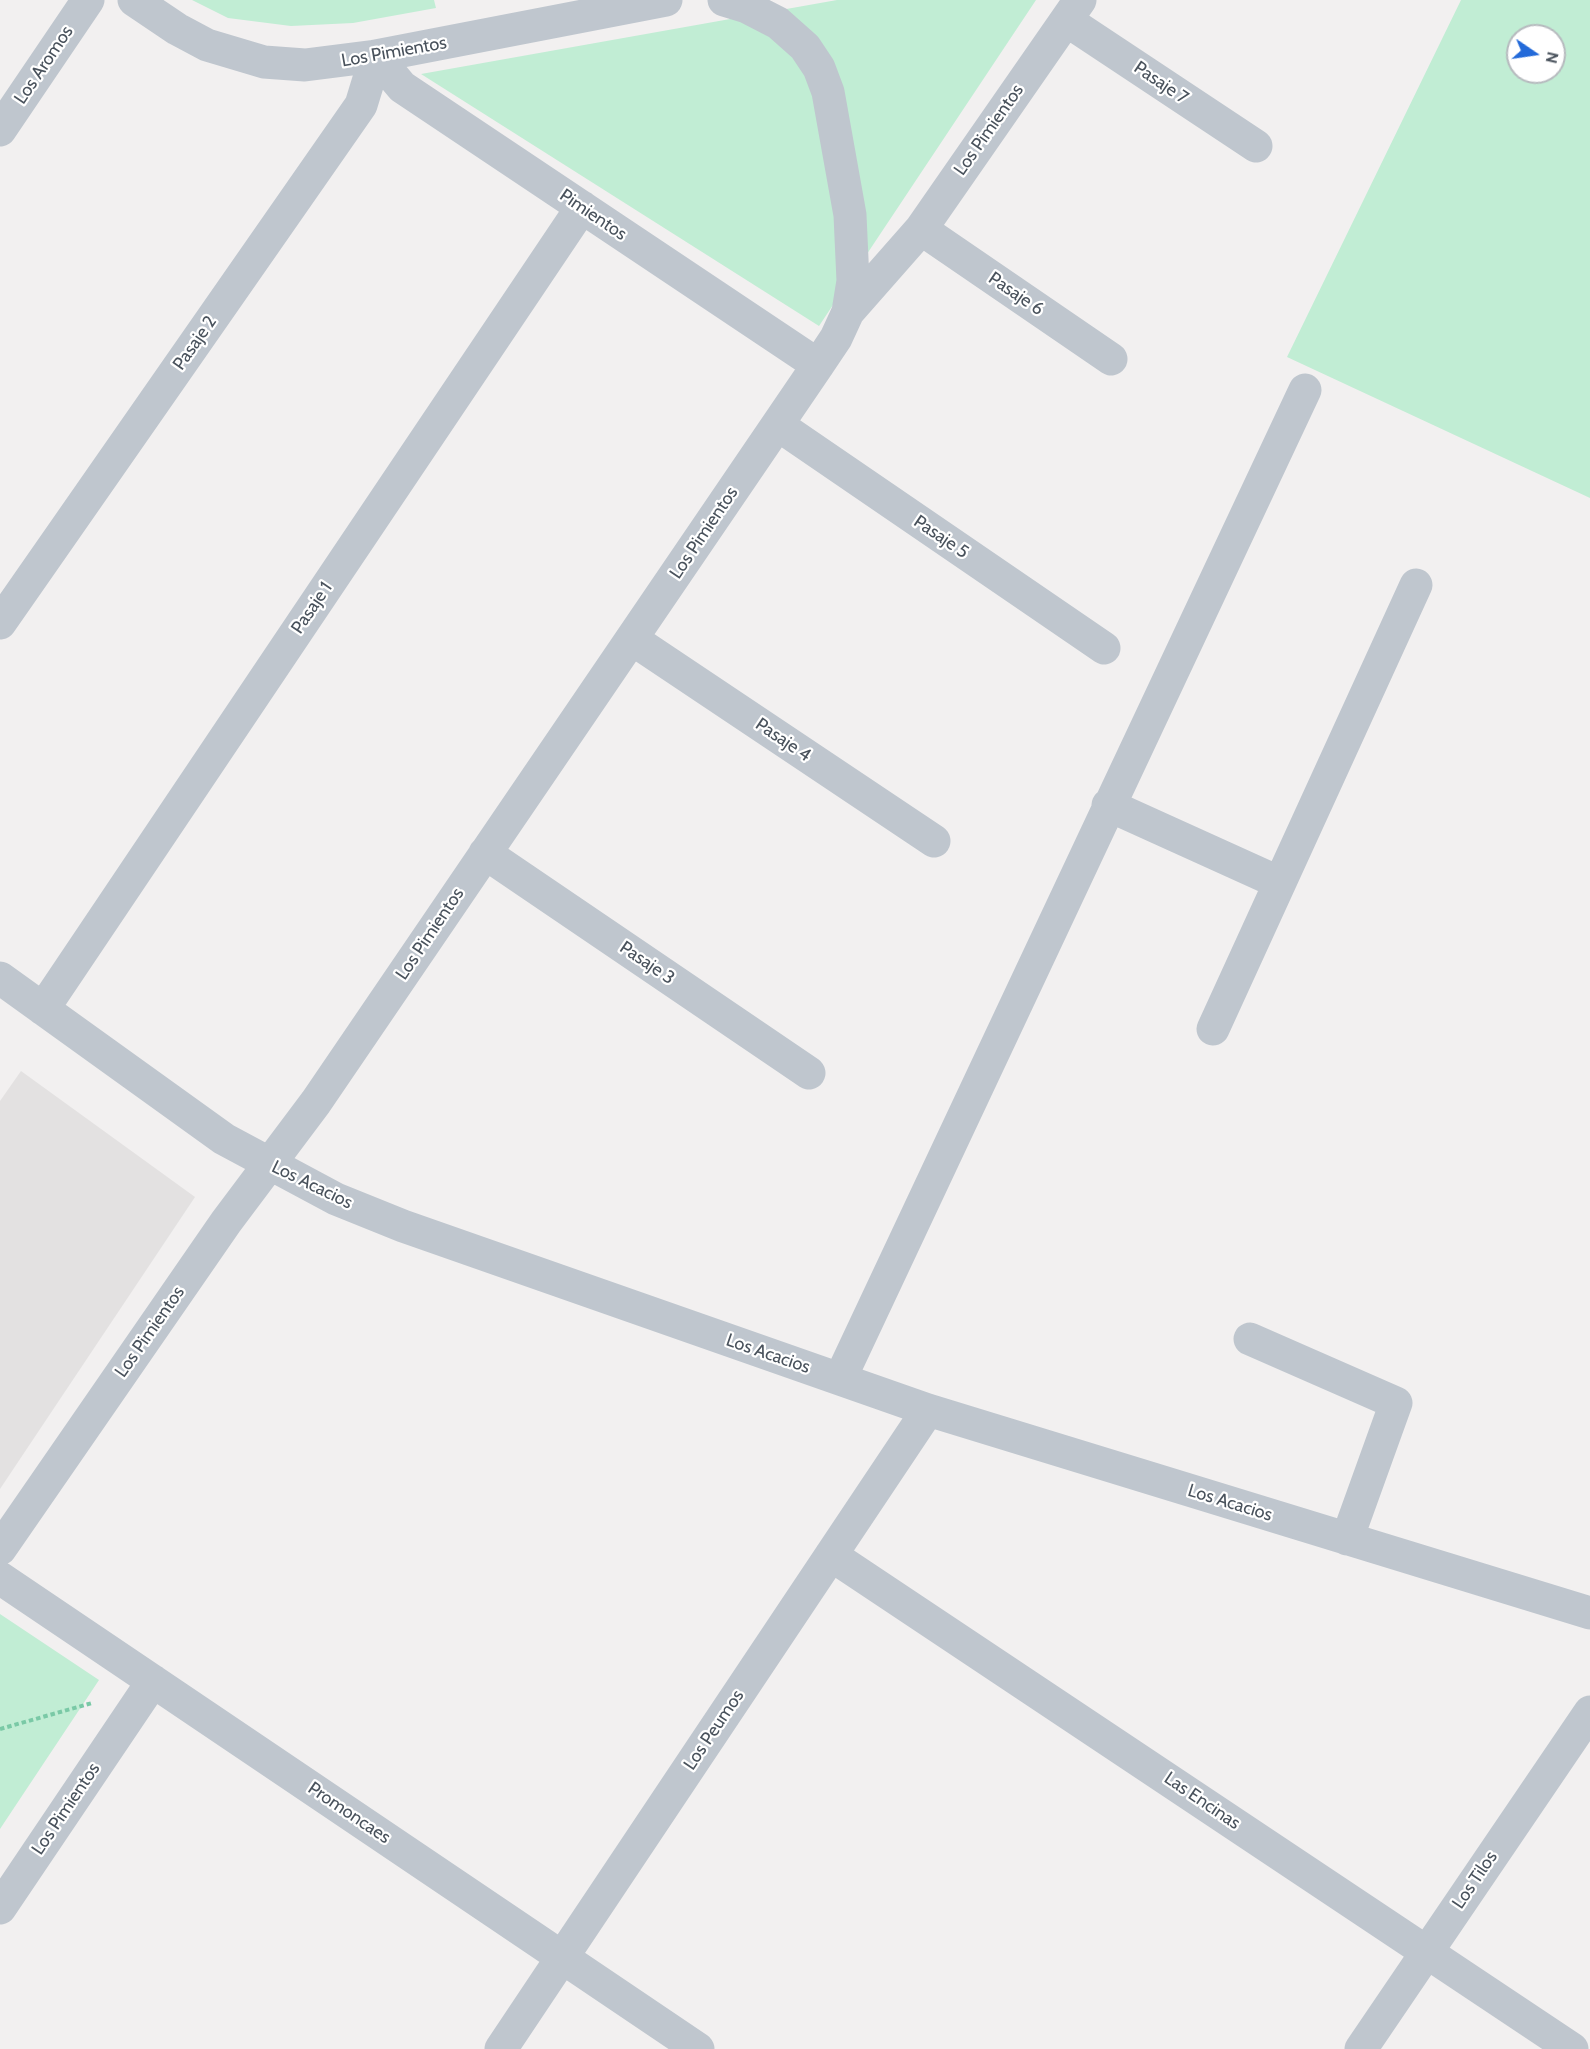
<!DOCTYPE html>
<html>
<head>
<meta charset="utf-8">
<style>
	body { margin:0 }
	#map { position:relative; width:1590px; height:2049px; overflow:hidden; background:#f2f0f0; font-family:Cabin,sans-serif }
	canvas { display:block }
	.north { position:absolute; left:1506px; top:24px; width:60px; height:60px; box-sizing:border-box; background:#fff; border:2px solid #b6babe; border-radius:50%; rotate:103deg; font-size:16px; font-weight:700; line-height:24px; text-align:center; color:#49525c }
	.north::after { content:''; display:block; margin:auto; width:21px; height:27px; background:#236ad9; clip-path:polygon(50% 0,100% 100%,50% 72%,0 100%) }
</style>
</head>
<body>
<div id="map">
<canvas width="1590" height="2049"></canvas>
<div class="north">N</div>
</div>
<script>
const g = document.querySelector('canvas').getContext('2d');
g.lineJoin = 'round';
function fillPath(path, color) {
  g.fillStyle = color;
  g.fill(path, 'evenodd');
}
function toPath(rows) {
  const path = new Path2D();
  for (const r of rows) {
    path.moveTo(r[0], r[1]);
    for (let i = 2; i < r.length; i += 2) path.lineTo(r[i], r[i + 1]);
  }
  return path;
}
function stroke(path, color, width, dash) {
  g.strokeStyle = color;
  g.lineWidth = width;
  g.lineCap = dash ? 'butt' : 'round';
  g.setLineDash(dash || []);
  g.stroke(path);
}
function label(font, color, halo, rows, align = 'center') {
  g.font = font + ' Cabin,sans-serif';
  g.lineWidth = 4.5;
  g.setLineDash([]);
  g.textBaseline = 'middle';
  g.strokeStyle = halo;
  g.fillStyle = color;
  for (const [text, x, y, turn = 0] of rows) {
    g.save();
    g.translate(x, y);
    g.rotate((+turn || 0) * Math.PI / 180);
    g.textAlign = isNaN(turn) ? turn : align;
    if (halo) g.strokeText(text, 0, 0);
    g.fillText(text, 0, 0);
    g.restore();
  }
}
const education = toPath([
	[21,1071,195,1197,0,1489,0,1101]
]);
const green = toPath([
	[192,0,434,0,436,8,353,23,291,26,228,18],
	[837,0,1036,0,819,326,421,74],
	[1461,0,1590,0,1590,498,1287,357],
	[1518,36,1554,36,1554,72,1518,72],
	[0,1614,99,1680,0,1829]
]);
const path = toPath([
	[0,1729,92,1703]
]);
const minor = toPath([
	[134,0,177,29,207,45,264,62,305,65,376,56,666,0],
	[1066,20,1256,146],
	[376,56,402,87,818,365],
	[0,130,88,0],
	[921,229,1111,359],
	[848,312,921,229,1080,0],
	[778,425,1104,648],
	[0,623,361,105,376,56],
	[632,639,934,841],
	[1108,805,1278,882],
	[485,853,809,1073],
	[0,978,224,1139,336,1199,403,1226,928,1410,1590,1613],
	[43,1009,582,207],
	[1213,1029,1416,585],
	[1250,1339,1396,1403,1347,1539],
	[840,1379,1305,390],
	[0,1549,226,1222,316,1102,818,365,836,338,848,312,853,281,850,215,828,92,819,68,805,47,778,23,747,7,724,0],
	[831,1555,1572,2049],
	[0,1578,698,2049],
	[0,1908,153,1681],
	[501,2049,928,1410],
	[1361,2049,1590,1712]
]);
const streetNames = [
	["Los Pimientos",394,52,-10],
	["Los Aromos",44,65,-56],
	["Pasaje 7",1161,83,34],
	["Los Pimientos",989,130,-55],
	["Pimientos",593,215,34],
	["Pasaje 6",1016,294,34],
	["Pasaje 2",195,343,-55],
	["Los Pimientos",704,533,-56],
	["Pasaje 5",941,537,34],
	["Pasaje 1",312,608,-56],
	["Pasaje 4",783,740,34],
	["Los Pimientos",430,934,-56],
	["Pasaje 3",647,963,34],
	["Los Acacios",312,1185,26],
	["Los Pimientos",150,1332,-55],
	["Los Acacios",768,1354,19],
	["Los Acacios",1230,1503,17],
	["Los Peumos",714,1730,-56],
	["Las Encinas",1202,1801,34],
	["Los Pimientos",66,1809,-56],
	["Promoncaes",349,1813,34],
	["Los Tilos",1475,1880,-56]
];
fillPath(education, '#e3e1e1');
fillPath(green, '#c1edd4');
stroke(path, '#7ac9a6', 4, [4.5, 3]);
stroke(minor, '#bfc6ce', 33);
label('18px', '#49525c', '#fff', streetNames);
</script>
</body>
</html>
